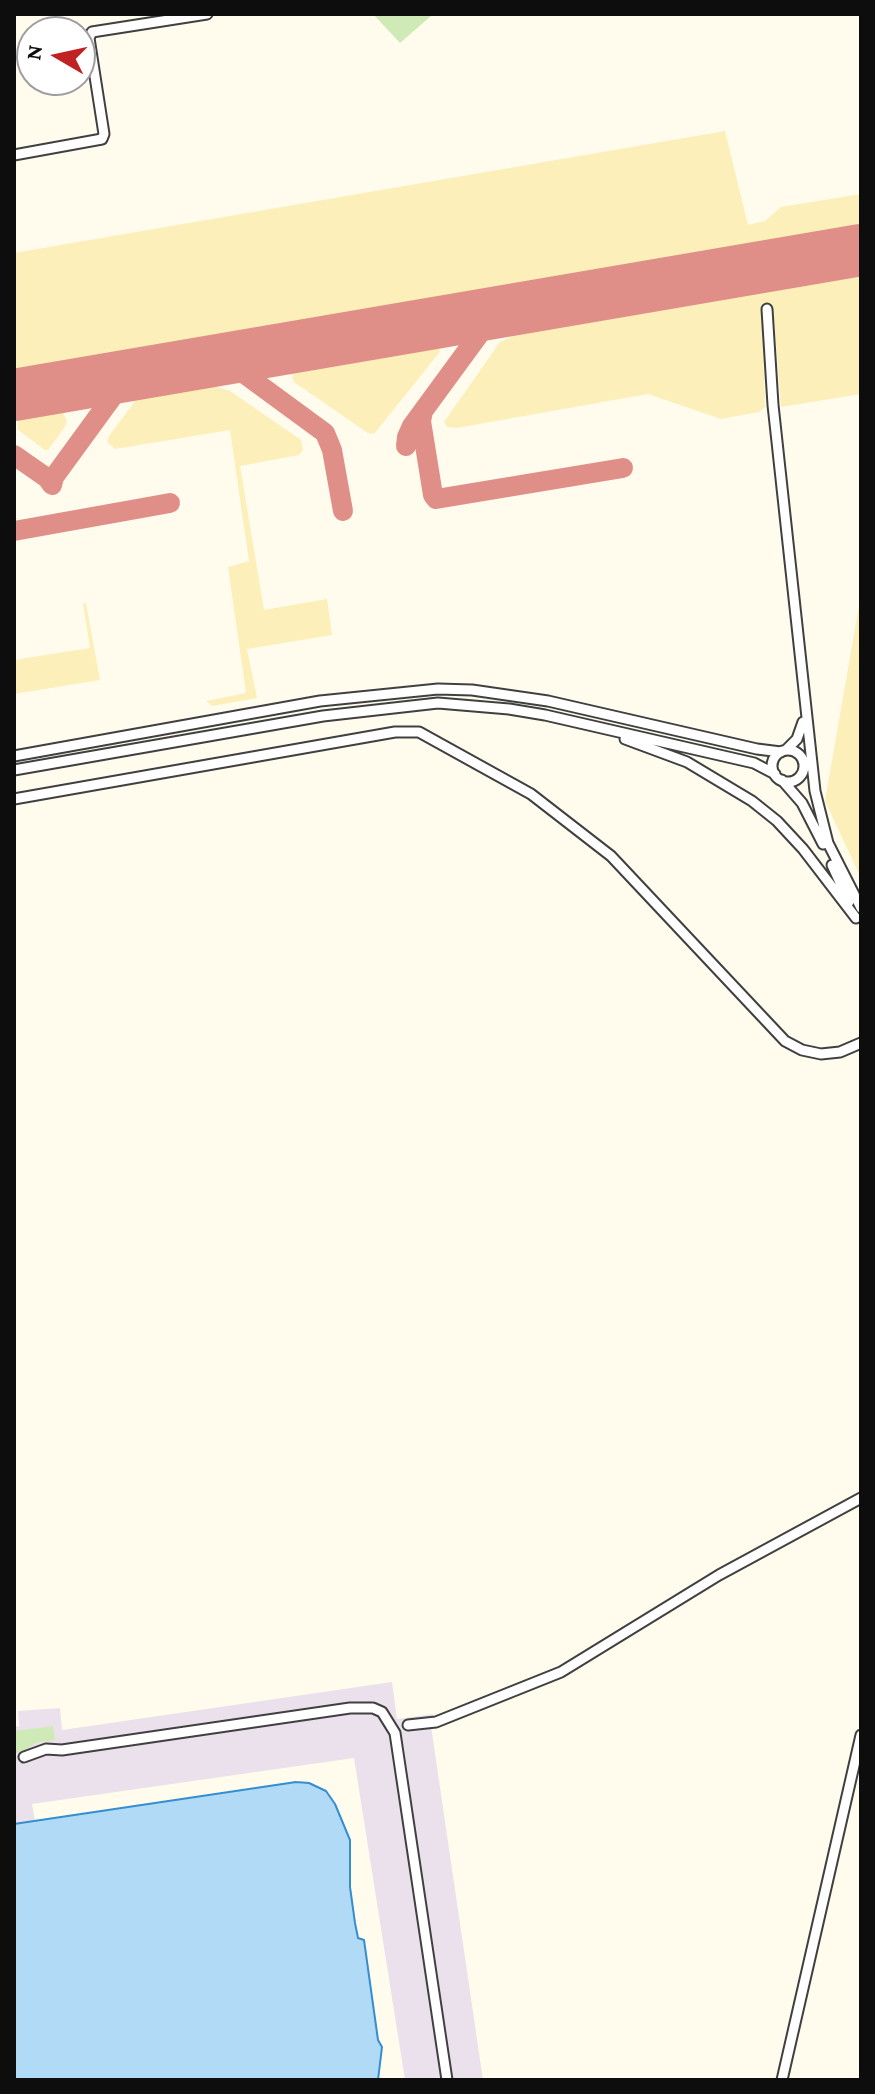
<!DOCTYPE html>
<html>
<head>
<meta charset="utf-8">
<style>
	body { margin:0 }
	#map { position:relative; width:875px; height:2094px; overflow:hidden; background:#fffced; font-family:"Crimson Pro",serif }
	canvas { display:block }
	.frame { position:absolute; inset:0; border:16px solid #0d0d0d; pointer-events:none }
	.north { position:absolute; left:16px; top:16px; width:80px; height:80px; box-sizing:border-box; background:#fff; border:2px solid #9e9e9e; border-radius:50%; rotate:279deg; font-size:22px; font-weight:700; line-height:32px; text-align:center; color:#0d0d0d }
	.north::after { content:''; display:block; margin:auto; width:28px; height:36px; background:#c02223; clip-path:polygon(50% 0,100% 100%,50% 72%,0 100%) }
</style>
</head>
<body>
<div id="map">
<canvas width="875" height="2094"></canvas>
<div class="frame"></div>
<div class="north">N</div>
</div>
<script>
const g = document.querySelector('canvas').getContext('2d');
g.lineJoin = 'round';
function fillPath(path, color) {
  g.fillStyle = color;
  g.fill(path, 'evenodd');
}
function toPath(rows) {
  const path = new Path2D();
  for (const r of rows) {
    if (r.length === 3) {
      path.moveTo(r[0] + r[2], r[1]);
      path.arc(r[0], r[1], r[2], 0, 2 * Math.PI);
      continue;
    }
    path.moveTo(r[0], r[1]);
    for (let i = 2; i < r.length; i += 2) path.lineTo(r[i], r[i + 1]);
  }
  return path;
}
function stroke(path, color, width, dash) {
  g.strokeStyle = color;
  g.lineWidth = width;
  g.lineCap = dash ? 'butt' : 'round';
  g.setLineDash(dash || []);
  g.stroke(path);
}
const industrial = toPath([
	[392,1682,397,1719,433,1714,431,1726,483,2080,405,2080,354,1758,32,1804,35,1821,14,1824,14,1727,19,1726,18,1711,60,1708,62,1730]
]);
const green = toPath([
	[373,14,429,14,431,16,400,43],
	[53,1726,55,1740,36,1743,22,1752,14,1753,14,1731]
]);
const sand = toPath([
	[725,131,748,225,765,221,781,207,861,194,861,226,14,371,14,253],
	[861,276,861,394,781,407,773,306,762,308,765,407,759,412,721,419,648,394,456,428,447,427,444,422,500,342,517,334],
	[437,348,440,350,439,353,374,434,368,433,294,382,292,377,294,373],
	[214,386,230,391,301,440,303,450,299,455,240,466,264,610,327,599,332,635,247,649,257,698,212,706,206,701,246,693,228,567,249,561,230,430,115,449,107,442,109,436,137,399],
	[63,412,67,421,66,425,48,450,45,450,17,429,18,419],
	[861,594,861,878,825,801],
	[83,603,86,603,100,680,14,694,14,660,90,648]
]);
const water = toPath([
	[296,1782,309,1783,326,1791,335,1804,350,1840,350,1887,355,1923,358,1938,364,1940,378,2040,382,2047,378,2080,14,2080,14,1824,296,1782]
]);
const taxiway = toPath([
	[203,363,235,367,325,433,332,450,343,511],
	[423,411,421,421,433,495,436,499,623,468],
	[406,446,407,437,412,426,486,325,506,311],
	[14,455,47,478,52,485,54,477,113,396,135,374],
	[14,531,170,503]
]);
const runway = toPath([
	[14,395,861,250]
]);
const minor = toPath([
	[14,155,102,139,104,134,89,38,92,32,207,14],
	[767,309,773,405,815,791,828,843,861,908],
	[625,739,687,762,752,801,777,821,803,849,856,918],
	[786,750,797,739,803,722],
	[788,766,16],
	[14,756,320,701,438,689,472,690,548,701,757,749,781,752],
	[14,770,323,716,438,703,509,709,545,715,754,763,775,774],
	[782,780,802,803,823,844],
	[14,799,395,732,419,732,531,794,611,856,785,1041,802,1050,821,1054,840,1052,861,1043],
	[832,865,849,902],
	[408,1725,436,1722,561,1672,719,1575,861,1498],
	[24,1757,46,1749,62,1750,350,1708,373,1708,382,1712,395,1733,447,2080],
	[782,2080,861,1735]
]);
fillPath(industrial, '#ebe1ec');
fillPath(green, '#cfeab6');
fillPath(sand, '#fcefb9');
fillPath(water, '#b1daf7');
stroke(water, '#368dd0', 2);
stroke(taxiway, '#e08f88', 20);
stroke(runway, '#e08f88', 52);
stroke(minor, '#404040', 13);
stroke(minor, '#fff', 9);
</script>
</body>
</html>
